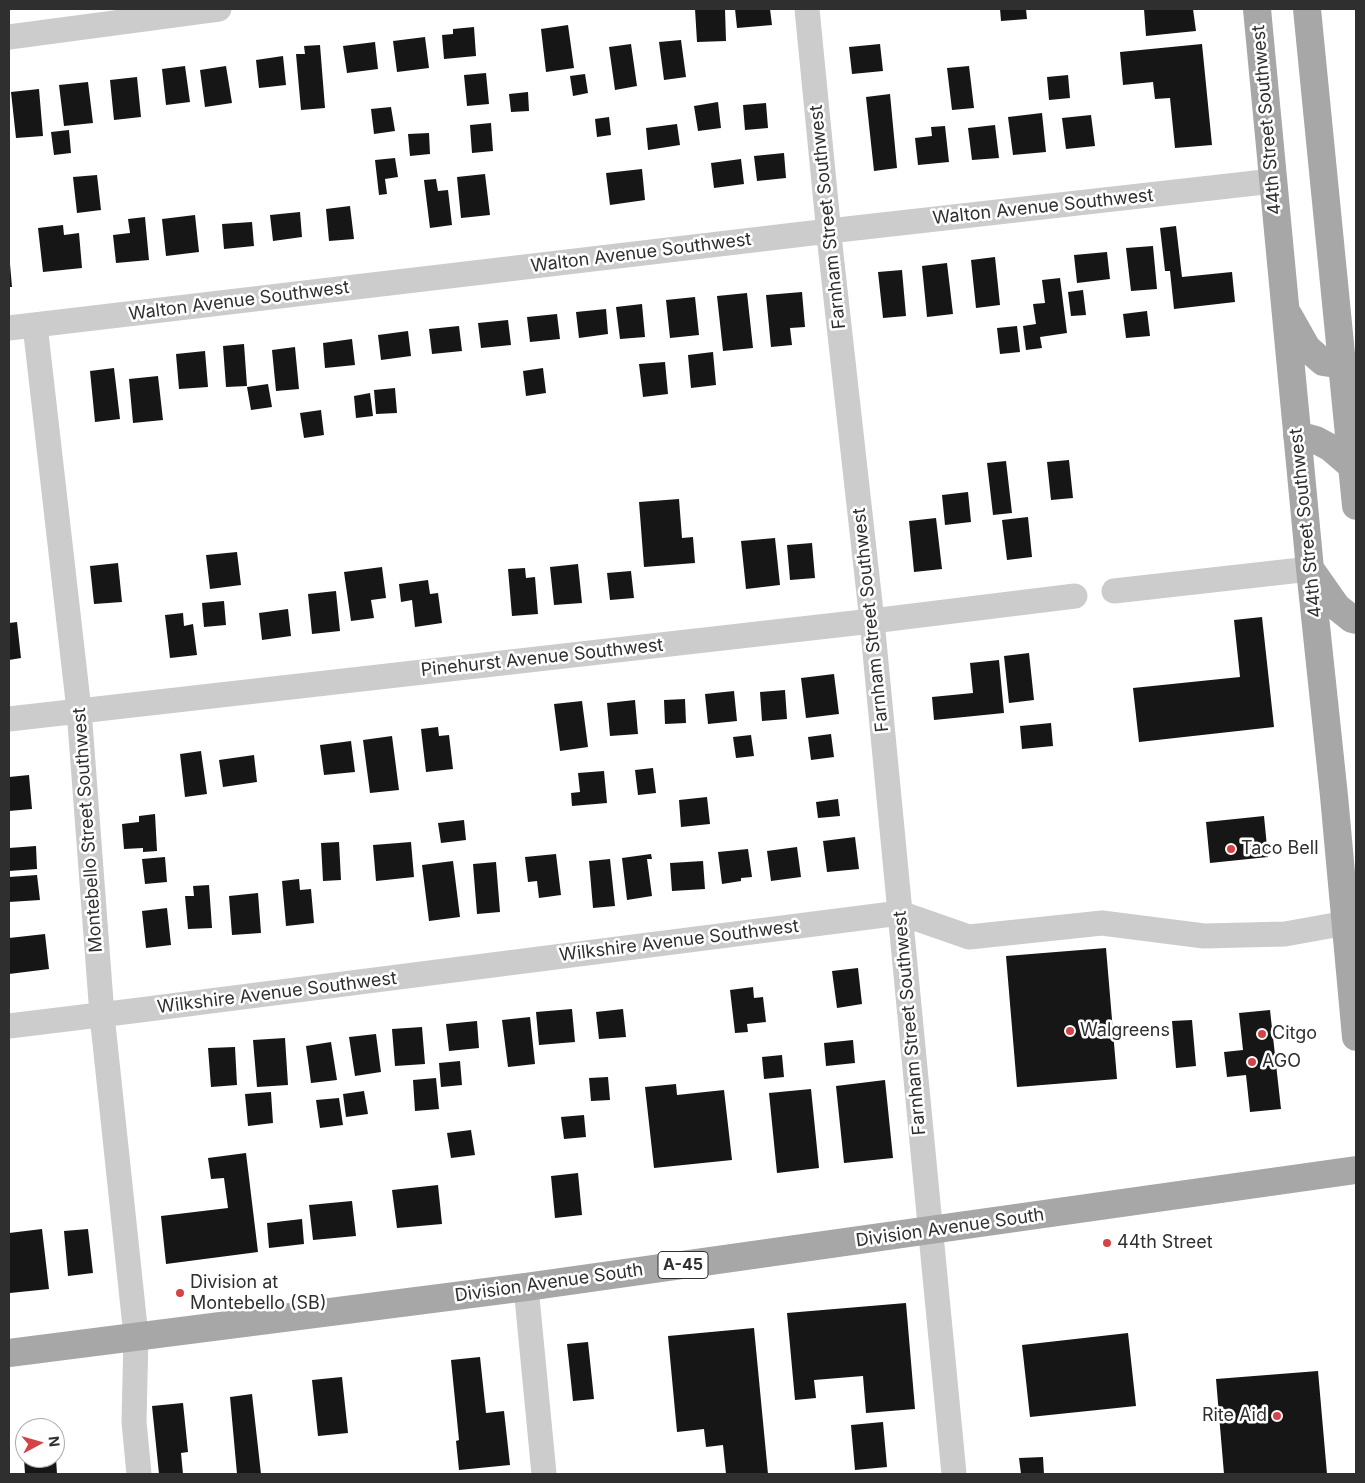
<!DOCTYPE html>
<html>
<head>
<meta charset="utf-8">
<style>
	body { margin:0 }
	#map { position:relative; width:1365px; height:1483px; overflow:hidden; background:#fff; font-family:Inter,sans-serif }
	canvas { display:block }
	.frame { position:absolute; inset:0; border:10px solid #2f2f2f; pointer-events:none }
	.north { position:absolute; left:15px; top:1418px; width:50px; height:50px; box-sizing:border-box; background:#fff; border:1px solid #acacac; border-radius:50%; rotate:84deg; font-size:14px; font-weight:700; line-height:20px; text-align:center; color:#2f2f2f }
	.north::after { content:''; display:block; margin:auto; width:18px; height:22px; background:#d34347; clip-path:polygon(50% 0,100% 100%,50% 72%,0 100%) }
</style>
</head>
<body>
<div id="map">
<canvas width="1365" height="1483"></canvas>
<div class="frame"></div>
<div class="north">N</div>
</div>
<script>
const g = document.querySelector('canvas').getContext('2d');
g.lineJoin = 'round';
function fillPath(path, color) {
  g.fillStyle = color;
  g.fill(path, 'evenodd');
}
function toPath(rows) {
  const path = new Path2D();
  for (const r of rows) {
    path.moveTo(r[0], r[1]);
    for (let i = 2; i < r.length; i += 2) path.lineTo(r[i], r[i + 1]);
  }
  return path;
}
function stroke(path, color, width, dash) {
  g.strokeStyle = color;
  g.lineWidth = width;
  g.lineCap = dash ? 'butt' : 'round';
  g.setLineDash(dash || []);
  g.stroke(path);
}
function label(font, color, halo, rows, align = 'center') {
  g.font = font + ' Inter,sans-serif';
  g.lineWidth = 5;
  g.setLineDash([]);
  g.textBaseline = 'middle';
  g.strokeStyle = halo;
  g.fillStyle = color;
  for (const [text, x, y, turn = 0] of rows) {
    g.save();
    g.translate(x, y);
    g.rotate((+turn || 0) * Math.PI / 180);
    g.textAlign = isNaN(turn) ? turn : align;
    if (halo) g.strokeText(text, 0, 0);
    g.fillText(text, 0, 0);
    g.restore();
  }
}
const building = toPath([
	[695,9,725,9,726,41,697,42],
	[735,9,770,9,772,25,737,28],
	[1000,9,1026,9,1027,19,1001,21],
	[1144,9,1193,9,1196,31,1146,36],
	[568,25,574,68,546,72,541,29],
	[474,27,476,56,444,59,442,35,453,34,453,29],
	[425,37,429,68,397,72,393,41],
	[681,40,686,77,664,80,659,42],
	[375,42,378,69,347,73,343,46],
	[631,44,637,86,615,90,609,47],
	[880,44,883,71,852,74,849,47],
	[1202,44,1212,145,1175,148,1170,98,1155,99,1153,82,1123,85,1120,52],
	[320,45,325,108,301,110,296,54,305,54,304,46],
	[283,56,286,85,259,88,256,60],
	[185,66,190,102,166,105,162,69],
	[226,66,232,103,205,107,200,70],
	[969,66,974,108,952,110,947,68],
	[486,73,489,104,467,106,464,75],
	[585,74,588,93,573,96,570,76],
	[1068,75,1070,98,1049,100,1047,77],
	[137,77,141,117,114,120,110,80],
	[88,82,93,123,64,126,59,85],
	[39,89,43,136,16,138,11,92],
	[528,92,529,111,511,112,509,94],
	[890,94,897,168,874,171,866,97],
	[718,102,721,128,698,131,694,106],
	[766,103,768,128,745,130,743,105],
	[391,107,395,131,374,134,371,109],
	[1042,113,1046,152,1013,155,1008,117],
	[1091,115,1095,146,1066,149,1062,118],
	[609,117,611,135,597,137,595,119],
	[491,123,493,151,472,153,470,125],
	[677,124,680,145,648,150,646,128],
	[995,125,999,158,972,160,968,128],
	[945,126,949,162,918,165,915,138,932,136,931,127],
	[69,130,71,153,54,155,51,132],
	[429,133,430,154,410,156,408,134],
	[784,153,786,178,757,181,754,156],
	[395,158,398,177,385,179,387,194,379,195,375,160],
	[741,159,744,184,714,188,711,163],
	[642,169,645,200,610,205,606,173],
	[485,174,490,215,461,218,457,177],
	[97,175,101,210,77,213,73,177],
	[436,179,438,191,448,190,452,225,430,228,424,180],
	[350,206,354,239,329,241,326,209],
	[300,212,302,237,273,241,270,215],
	[195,215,199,252,166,256,162,219],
	[145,217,149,260,116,263,113,235,130,233,128,219],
	[252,222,254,246,224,249,222,224],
	[63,225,64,235,79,233,82,268,43,272,38,228],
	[1176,226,1182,277,1232,272,1235,302,1174,309,1170,271,1165,271,1160,228],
	[1153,246,1157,289,1131,291,1126,248],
	[1107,252,1110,279,1077,283,1074,255],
	[995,257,1000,305,976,308,971,260],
	[947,263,953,314,927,317,922,266],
	[9,264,10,264,12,287,9,287],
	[902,270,906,316,883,318,878,272],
	[1060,278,1067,333,1040,337,1042,348,1026,350,1023,326,1036,324,1033,304,1045,303,1042,280],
	[1083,290,1086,315,1071,316,1068,292],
	[802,292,805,327,790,328,792,345,771,347,766,295],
	[747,293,753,348,723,351,717,296],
	[695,297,699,335,670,338,666,300],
	[642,304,645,337,620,339,616,307],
	[606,309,608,334,579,338,576,312],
	[1147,311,1150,336,1126,338,1123,314],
	[557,314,560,339,530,342,527,317],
	[508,320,511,345,481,348,478,323],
	[459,326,462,351,432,354,429,329],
	[1017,326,1020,352,1000,354,997,328],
	[408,331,411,356,381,360,378,335],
	[352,339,355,365,325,368,323,343],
	[244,344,247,386,226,387,223,346],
	[295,347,299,389,276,391,272,350],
	[205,351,208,387,179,389,176,354],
	[713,352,716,385,691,388,688,355],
	[665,362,668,394,643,397,639,364],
	[114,368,120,419,95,422,90,371],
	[543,368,546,393,526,396,523,371],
	[158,376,163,420,133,423,129,379],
	[268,384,272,407,251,410,247,387],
	[395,388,397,413,376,414,374,390],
	[370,393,373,416,356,418,354,396],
	[321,410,324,435,304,438,300,413],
	[1069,460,1073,498,1051,500,1047,462],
	[1006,461,1012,513,993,515,987,463],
	[968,492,971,522,945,525,942,495],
	[679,499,682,538,693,537,695,563,644,567,639,502],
	[1028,517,1032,557,1007,560,1002,520],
	[936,518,942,569,914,572,909,521],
	[775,538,780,585,746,589,741,541],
	[812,543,815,578,790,580,787,545],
	[237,552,241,585,210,589,206,555],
	[118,563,122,602,94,604,90,566],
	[578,564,582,603,554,605,550,567],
	[382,567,386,598,371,600,374,618,351,621,344,572],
	[525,568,526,578,535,577,538,614,512,616,508,569],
	[631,571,634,598,610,600,607,573],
	[428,580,430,594,438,593,442,623,415,627,412,600,401,602,399,584],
	[336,591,340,631,312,634,308,594],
	[224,601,226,625,204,627,202,603],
	[288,609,291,636,262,640,259,613],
	[183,613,184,626,193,624,197,655,170,658,165,615],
	[1262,617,1274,727,1139,742,1133,688,1240,677,1234,620],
	[17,622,21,658,9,660,9,623],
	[1029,653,1034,700,1009,703,1004,656],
	[999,660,1004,713,934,720,932,697,973,693,970,663],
	[834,674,839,714,806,718,801,678],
	[785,690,787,719,762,721,760,692],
	[734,691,737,721,708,724,705,694],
	[685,699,686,723,665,724,664,700],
	[635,700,638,734,610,736,607,703],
	[582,701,588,747,560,751,554,704],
	[1051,723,1053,746,1022,749,1020,726],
	[438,727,439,736,449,735,453,769,426,772,421,729],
	[831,734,834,757,811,760,808,737],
	[751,735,754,756,736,758,733,737],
	[392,736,399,790,370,793,363,740],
	[351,741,355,772,324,775,320,745],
	[201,751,207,794,185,797,180,754],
	[254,755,257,782,223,787,219,760],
	[653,768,656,793,638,795,635,770],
	[604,771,607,803,572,806,571,793,580,792,578,773],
	[29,775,32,809,9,811,9,777],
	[707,797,710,824,681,827,679,800],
	[838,799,840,816,818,818,816,802],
	[155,814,157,851,143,852,143,848,124,849,122,824,139,822,139,816],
	[1264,816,1268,857,1210,863,1206,822],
	[464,820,466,840,441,843,438,823],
	[855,837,859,869,827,872,823,841],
	[339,842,341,880,323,881,321,843],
	[411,842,414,877,376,881,373,845],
	[36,846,37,869,9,871,9,848],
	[797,847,801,877,771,881,767,851],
	[748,849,752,877,741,878,741,881,722,884,718,852],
	[556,854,561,895,539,898,537,881,528,882,525,857],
	[651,854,652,859,647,859,652,896,627,900,622,858],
	[165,857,167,882,145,884,142,859],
	[610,859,615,906,593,908,589,861],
	[453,861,460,917,429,921,422,865],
	[703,861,705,889,672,891,670,863],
	[496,862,500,912,477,914,473,864],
	[37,875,40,900,9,902,9,877],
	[299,879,300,890,311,889,314,923,286,926,282,881],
	[209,885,212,928,188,929,185,896,194,896,193,886],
	[258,893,261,933,232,935,229,896],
	[167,908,171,945,146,948,142,911],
	[45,934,49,969,9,974,9,938],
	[1106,948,1117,1079,1017,1087,1006,956],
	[858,968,862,1004,837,1008,832,971],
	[753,987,754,998,763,997,766,1022,747,1024,748,1032,735,1033,730,990],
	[572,1009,575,1042,539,1045,536,1012],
	[623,1009,626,1037,599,1039,596,1012],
	[1270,1010,1281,1109,1250,1112,1246,1075,1227,1077,1224,1052,1243,1050,1239,1013],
	[530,1017,535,1064,508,1067,502,1020],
	[1192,1020,1196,1066,1176,1068,1172,1021],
	[477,1021,479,1048,449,1051,446,1024],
	[422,1027,425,1064,395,1066,392,1029],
	[376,1034,381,1072,355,1076,349,1037],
	[285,1038,288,1085,257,1087,253,1040],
	[853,1040,855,1063,826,1066,824,1043],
	[331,1042,337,1080,311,1083,306,1046],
	[235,1047,237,1085,211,1087,208,1048],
	[782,1055,784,1077,764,1079,762,1057],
	[460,1061,462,1085,441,1087,439,1063],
	[608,1077,610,1100,591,1101,589,1078],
	[436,1078,439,1109,415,1111,413,1080],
	[885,1080,893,1158,844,1163,836,1086],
	[676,1084,677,1095,724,1090,732,1160,654,1168,645,1087],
	[811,1089,819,1168,777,1173,769,1093],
	[364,1091,368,1114,346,1117,343,1094],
	[271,1092,273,1123,248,1126,245,1094],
	[339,1098,343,1125,320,1128,316,1100],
	[584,1115,586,1137,564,1139,561,1117],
	[471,1130,475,1155,451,1158,447,1133],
	[246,1153,258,1252,166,1264,161,1216,228,1208,224,1178,211,1179,208,1158],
	[578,1173,582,1215,555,1218,551,1176],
	[438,1185,442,1224,397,1228,392,1190],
	[352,1201,356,1236,313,1240,309,1205],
	[302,1219,304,1244,269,1248,267,1223],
	[42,1229,49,1289,10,1293,9,1233],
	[88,1229,93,1273,68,1276,64,1231],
	[906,1303,915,1409,866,1413,863,1376,814,1380,816,1398,795,1400,787,1313],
	[754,1328,768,1474,726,1474,723,1445,706,1447,704,1429,677,1432,668,1336],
	[1128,1333,1136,1406,1030,1417,1022,1345],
	[588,1342,594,1399,573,1401,567,1344],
	[480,1357,486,1413,504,1411,510,1465,459,1470,456,1441,459,1440,451,1360],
	[1318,1371,1327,1474,1224,1474,1216,1379],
	[342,1377,348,1433,318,1436,312,1380],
	[252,1394,261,1474,237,1474,230,1397],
	[183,1403,188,1452,181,1453,183,1474,159,1474,152,1406],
	[883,1422,887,1467,855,1470,851,1425],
	[53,1425,53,1428,30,1428,30,1427],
	[21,1427,25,1427,25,1457,24,1457],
	[1043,1457,1044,1474,1021,1474,1019,1458],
	[24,1458,56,1458,57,1474,25,1474]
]);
const street = toPath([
	[807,9,831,254,872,621,954,1474],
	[9,37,219,9],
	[35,325,79,710,102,1015,136,1336,134,1422,139,1474],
	[9,328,829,231,1273,181],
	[1114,591,1310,569],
	[9,719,872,621,1075,596],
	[9,1026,132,1011,900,913,969,937,1102,923,1204,936,1285,934,1346,923],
	[526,1287,544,1474]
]);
const primary = toPath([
	[1257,9,1310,569,1334,796,1356,1037],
	[1307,9,1356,506],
	[1289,316,1307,348,1323,362,1343,365],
	[1297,435,1316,440,1331,448,1352,466],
	[1311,570,1337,607,1352,619,1356,620],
	[9,1353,526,1287,1356,1170]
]);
const markers = [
	[1231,849,5,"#d34347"],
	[1070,1031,5,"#d34347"],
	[1262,1034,5,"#d34347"],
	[1252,1062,5,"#d34347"],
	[1107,1243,5,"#d34347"],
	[180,1293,5,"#d34347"],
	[1277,1416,5,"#d34347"]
];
const shields = [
	[683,1265,50]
];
const shieldNames = [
	["A-45",683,1265]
];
const streetNames = [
	["44th Street Southwest",1267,120,-95],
	["Walton Avenue Southwest",1043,207,-6],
	["Farnham Street Southwest",828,217,-96],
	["Walton Avenue Southwest",641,253,-7],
	["Walton Avenue Southwest",239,301,-7],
	["44th Street Southwest",1306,523,-96],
	["Farnham Street Southwest",871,620,-96],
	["Pinehurst Avenue Southwest",542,658,-6],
	["Montebello Street Southwest",88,830,-94],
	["Wilkshire Avenue Southwest",679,941,-7],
	["Wilkshire Avenue Southwest",277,993,-7],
	["Farnham Street Southwest",910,1023,-95],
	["Division Avenue South",950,1228,-8],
	["Division Avenue South",549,1283,-8]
];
const poiNames = [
	["Taco Bell",1241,849],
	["Walgreens",1080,1031],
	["Citgo",1272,1034],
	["AGO",1262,1062],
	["44th Street",1117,1243],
	["Division at",190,1283],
	["Montebello (SB)",190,1304],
	["Rite Aid",1267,1416,"right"]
];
fillPath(building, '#161616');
stroke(street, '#ccc', 25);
stroke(primary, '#a7a7a7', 28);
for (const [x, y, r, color] of markers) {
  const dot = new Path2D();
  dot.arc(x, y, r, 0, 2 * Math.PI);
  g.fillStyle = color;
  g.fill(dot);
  stroke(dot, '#fff', 2);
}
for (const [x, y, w] of shields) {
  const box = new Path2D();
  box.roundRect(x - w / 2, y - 13.5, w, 27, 4);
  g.fillStyle = '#fff';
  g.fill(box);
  stroke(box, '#2f2f2f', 1);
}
label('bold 16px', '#2f2f2f', null, shieldNames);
label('18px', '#2f2f2f', '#fff', streetNames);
label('18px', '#2f2f2f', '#fff', poiNames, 'left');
</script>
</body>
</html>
